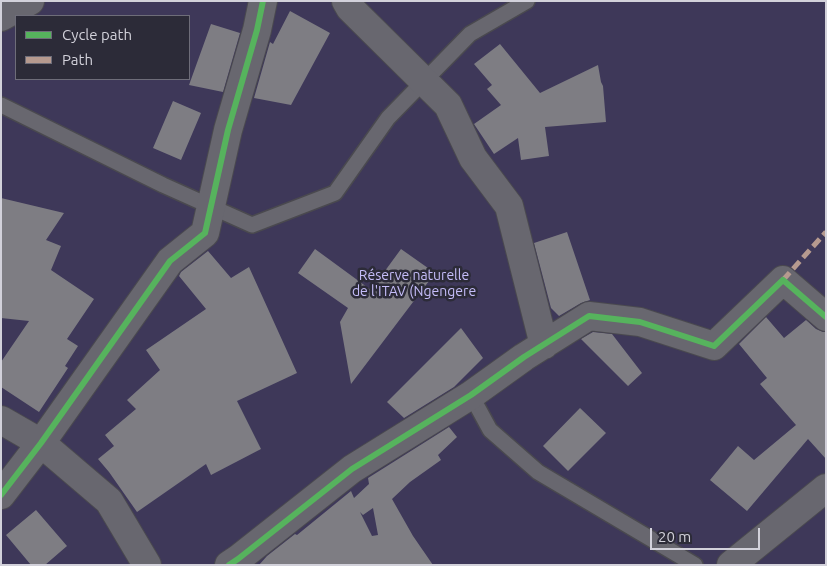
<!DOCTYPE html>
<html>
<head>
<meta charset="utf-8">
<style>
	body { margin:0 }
	#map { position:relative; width:827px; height:566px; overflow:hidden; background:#2f2e35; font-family:Ubuntu,sans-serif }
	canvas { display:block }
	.frame { position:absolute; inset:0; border:2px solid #d2d1da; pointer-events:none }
	.legend { position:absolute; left:15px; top:15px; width:175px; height:65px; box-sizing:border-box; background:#2c2b38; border:1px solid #6e6d79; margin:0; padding:6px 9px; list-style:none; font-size:15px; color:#d2d1da }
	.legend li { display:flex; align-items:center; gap:10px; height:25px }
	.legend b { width:25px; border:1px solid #6e6d79 }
	.scale { position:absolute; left:650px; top:528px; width:110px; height:22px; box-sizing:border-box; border:2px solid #d2d1da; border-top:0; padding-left:6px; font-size:15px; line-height:18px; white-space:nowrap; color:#d2d1da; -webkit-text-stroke:4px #2c2b38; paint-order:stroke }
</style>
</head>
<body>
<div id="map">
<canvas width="827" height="566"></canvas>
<div class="frame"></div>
<ul class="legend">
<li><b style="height:6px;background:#56b35d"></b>Cycle path</li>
<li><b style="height:6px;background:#b69a8f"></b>Path</li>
</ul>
<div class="scale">20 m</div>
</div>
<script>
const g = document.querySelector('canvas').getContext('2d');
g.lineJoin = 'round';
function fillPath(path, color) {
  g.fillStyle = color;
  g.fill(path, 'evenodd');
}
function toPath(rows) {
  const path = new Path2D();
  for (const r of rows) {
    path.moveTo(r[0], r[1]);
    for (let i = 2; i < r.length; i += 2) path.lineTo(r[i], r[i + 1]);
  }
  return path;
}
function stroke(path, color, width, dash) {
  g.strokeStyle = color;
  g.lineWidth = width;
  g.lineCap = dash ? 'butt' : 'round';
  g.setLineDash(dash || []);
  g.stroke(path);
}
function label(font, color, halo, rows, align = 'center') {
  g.font = font + ' Ubuntu,sans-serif';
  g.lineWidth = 5;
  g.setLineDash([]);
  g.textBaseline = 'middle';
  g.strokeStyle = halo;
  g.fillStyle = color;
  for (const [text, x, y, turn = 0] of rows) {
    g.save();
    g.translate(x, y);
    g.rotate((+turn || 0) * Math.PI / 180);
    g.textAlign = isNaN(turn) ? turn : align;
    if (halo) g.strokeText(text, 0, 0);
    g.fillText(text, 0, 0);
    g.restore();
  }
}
const green = toPath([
	[1,1,826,1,826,565,1,565],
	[16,16,189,16,189,79,16,79]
]);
const building = toPath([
	[290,11,330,33,291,105,254,98,270,42,273,44],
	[211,24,240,33,223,92,189,85],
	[500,44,540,93,598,65,601,82,603,86,606,122,545,127,549,156,521,160,518,138,494,154,474,124,501,105,487,89,492,85,474,64],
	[173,101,201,113,181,160,153,148],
	[1,198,64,213,46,240,61,246,51,270,94,299,67,339,78,346,65,366,68,368,39,412,1,387,1,362,29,321,1,318],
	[567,232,590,300,581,303,559,316,551,308,534,243],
	[315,249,371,290,401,249,435,273,351,384,340,322,348,308,298,273],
	[208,251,231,278,249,267,297,373,237,401,261,449,211,475,206,464,137,512,109,472,98,459,114,446,105,435,136,409,127,400,160,370,146,350,206,309,179,276,181,272],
	[766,317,784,338,806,320,816,329,823,332,826,332,826,459,808,439,747,511,710,480,738,446,754,460,796,425,760,384,767,378,739,344],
	[461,328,483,358,454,387,404,418,387,402],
	[593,332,612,334,642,373,628,386,581,339],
	[580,408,606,433,568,471,543,446],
	[449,427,457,437,438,455,441,460,410,482,392,499,413,536,433,565,259,565,267,556,295,534,297,535,351,491,354,498,369,484,368,478],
	[373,508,378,535,372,536,360,512,363,515],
	[36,510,67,546,45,565,31,565,6,535]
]);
const service = toPath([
	[1,105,163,185,252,225,335,193,388,118,470,34,527,1],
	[471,395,490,430,538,472,695,565]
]);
const minor = toPath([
	[346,1,350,8,448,105,473,158,509,206,544,345],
	[1,17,30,1],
	[1,420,41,443,109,501,147,565],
	[1,495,41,443,170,261,205,233,228,130,257,30,263,1],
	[229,565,238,559,352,469,471,395,524,357,589,316,640,322,714,346,783,280,826,317],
	[731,565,826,488]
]);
const quiet = toPath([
	[783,280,826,232]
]);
const cycleway = toPath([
	[1,495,41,443,170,261,205,233,228,130,257,30,263,1],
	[229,565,238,559,352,469,471,395,524,357,589,316,640,322,714,346,783,280,826,317]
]);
const parkNames = [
	["Réserve naturelle",414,275],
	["de l'ITAV (Ngengere",414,291]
];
fillPath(green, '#3e3859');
fillPath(building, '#7e7d83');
stroke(service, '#4a494f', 18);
stroke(minor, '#4a494f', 30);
stroke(service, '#68676f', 15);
stroke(minor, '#68676f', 28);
stroke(quiet, '#b69a8f', 5, [10, 5]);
stroke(cycleway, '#56b35d', 6);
label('14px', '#c5bdf9', '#2c2b38', parkNames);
</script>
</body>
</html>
